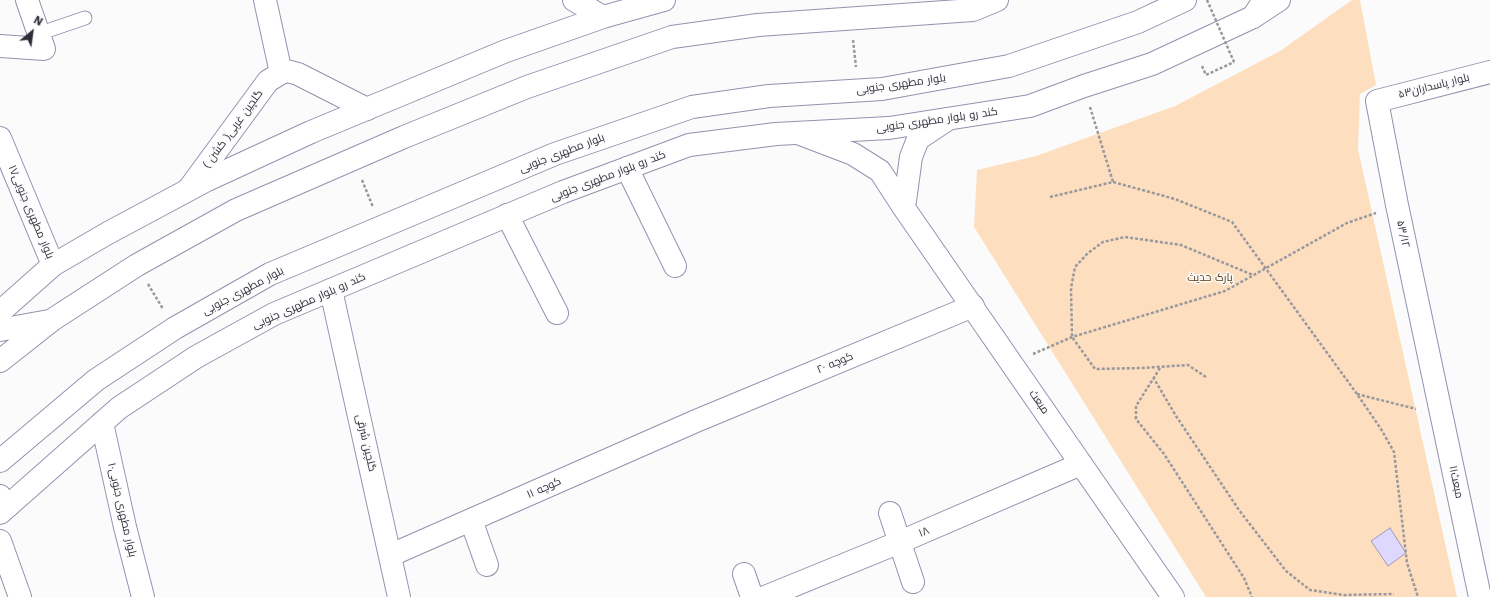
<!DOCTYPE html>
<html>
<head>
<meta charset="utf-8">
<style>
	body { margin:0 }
	#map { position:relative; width:1490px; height:597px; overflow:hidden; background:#fbfbfb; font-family:"Work Sans",sans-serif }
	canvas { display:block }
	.north { position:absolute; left:12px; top:12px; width:40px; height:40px; -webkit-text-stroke:3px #fbfbfb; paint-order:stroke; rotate:29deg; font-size:11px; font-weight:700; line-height:16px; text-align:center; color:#2e2c39 }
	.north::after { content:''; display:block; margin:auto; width:14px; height:18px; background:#2e2c39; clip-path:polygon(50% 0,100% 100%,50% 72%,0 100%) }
</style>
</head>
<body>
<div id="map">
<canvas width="1490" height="597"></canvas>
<div class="north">N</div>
</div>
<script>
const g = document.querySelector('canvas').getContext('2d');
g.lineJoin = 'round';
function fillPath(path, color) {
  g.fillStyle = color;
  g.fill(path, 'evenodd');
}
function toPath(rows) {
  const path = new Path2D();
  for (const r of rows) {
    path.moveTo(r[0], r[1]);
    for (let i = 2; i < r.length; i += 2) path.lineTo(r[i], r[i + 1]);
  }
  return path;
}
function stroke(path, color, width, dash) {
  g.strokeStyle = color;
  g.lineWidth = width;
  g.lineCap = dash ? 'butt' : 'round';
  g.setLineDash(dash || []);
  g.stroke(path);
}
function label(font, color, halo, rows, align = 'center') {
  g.font = font + ' "Work Sans",Cairo,sans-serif';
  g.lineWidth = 3;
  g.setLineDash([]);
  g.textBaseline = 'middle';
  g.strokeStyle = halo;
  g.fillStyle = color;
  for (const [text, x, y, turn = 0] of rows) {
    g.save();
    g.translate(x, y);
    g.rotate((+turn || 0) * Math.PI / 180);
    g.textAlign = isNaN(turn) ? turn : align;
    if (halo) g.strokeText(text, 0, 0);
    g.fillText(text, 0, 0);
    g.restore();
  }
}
const green = toPath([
	[1352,0,1360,0,1376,85,1360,94,1358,149,1457,597,1206,597,974,227,977,170,1036,156,1175,106,1280,51]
]);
const building = toPath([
	[1390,528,1406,553,1388,566,1371,541,1390,528]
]);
const path = toPath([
	[853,40,856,67],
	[1202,66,1206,75,1234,62],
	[1090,107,1113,182],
	[362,180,373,207],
	[1050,197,1113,182,1175,199,1232,222,1357,394,1381,429,1394,452,1407,563,1418,597],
	[148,284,163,309],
	[1033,354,1072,337,1225,291,1347,223,1376,213],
	[1160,368,1136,406,1136,419,1164,454,1244,578,1252,597],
	[1153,377,1176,416,1239,510,1286,571,1310,590,1344,595,1394,594],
	[1206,377,1188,365,1142,368,1095,369,1072,337,1071,288,1075,267,1088,253,1103,242,1125,237,1181,245,1253,275],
	[1357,394,1416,409]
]);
const service = toPath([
	[38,34,85,18]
]);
const minor = toPath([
	[574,0,603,17],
	[0,46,44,49,27,0],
	[0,138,53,265],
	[627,168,675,266],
	[507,215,557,313],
	[102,423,125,527,143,597],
	[890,513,913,582],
	[471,520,487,565],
	[0,541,20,597],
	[391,555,696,421,973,306],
	[744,574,752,597],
	[765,597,900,542,1081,464],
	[1480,597,1397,205,1377,101,1490,72]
]);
const tertiary = toPath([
	[265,0,281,73],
	[798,133,853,154,880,171,904,208,911,157,918,139,948,119],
	[188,190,268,81,281,73,287,71,298,74,367,109],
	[904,208,1173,597],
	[331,290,399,597]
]);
const secondary = toPath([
	[0,312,53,265,108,233,207,180,311,132,506,51,603,17,664,0],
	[0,513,119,408,196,357,274,314,563,192,689,145,776,134,889,128,1030,106,1084,86,1152,64,1253,17,1279,0]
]);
const primary = toPath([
	[1253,17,1264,0],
	[0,330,49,321],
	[0,361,52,320,137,265,236,210,404,137,527,87,672,37,758,25,973,10,997,0],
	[0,461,96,380,175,328,270,274,555,154,692,107,769,96,882,89,1009,66,1138,22,1185,0],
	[0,496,8,506]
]);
const pathBridge = toPath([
	[1207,0,1234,62]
]);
const streetNames = [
	["بلوار مطهری جنوبی",901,84,-8],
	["بلوار پاسداران۵۳",1434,86,-14],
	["کند رو بلوار مطهری جنوبی",937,120,-8],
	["گلچین غربی( کشن )",233,129,-54],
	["بلوار مطهری جنوبی",562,153,-21],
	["کند رو بلوار مطهری جنوبی",608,176,-21],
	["بلوار مطهری جنوبی۱۷",31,212,67],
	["۵۳/۱۲",1403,234,78],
	["بلوار مطهری جنوبی",243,291,-28],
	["کند رو بلوار مطهری جنوبی",309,301,-24],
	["کوچه ۲۰",835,363,-23],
	["مبعث",1039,402,56],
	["گلچین شرقی",366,443,77],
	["مبعث۱۱",1456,482,78],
	["کوچه ۱۱",544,488,-24],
	["بلوار مطهری جنوبی۱۰",122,510,77],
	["۱۸",924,532,-23]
];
const parkNames = [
	["پارک حدیث",1210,278]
];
fillPath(green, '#fddfbf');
fillPath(building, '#ded7fe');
stroke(building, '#9e99b8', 1);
stroke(service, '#9690af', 15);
stroke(minor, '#9690af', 24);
stroke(tertiary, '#9690af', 24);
stroke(secondary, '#9690af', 24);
stroke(primary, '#9690af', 24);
stroke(path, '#99989e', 2.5, [3, 2]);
stroke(service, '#fff', 13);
stroke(minor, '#fff', 22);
stroke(tertiary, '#fff', 22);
stroke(secondary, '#fff', 22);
stroke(primary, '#fff', 22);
stroke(pathBridge, '#99989e', 2.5, [3, 2]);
label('11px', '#2e2c39', '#fbfbfb', streetNames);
label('11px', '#5c3b11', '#fbfbfb', parkNames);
</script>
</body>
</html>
